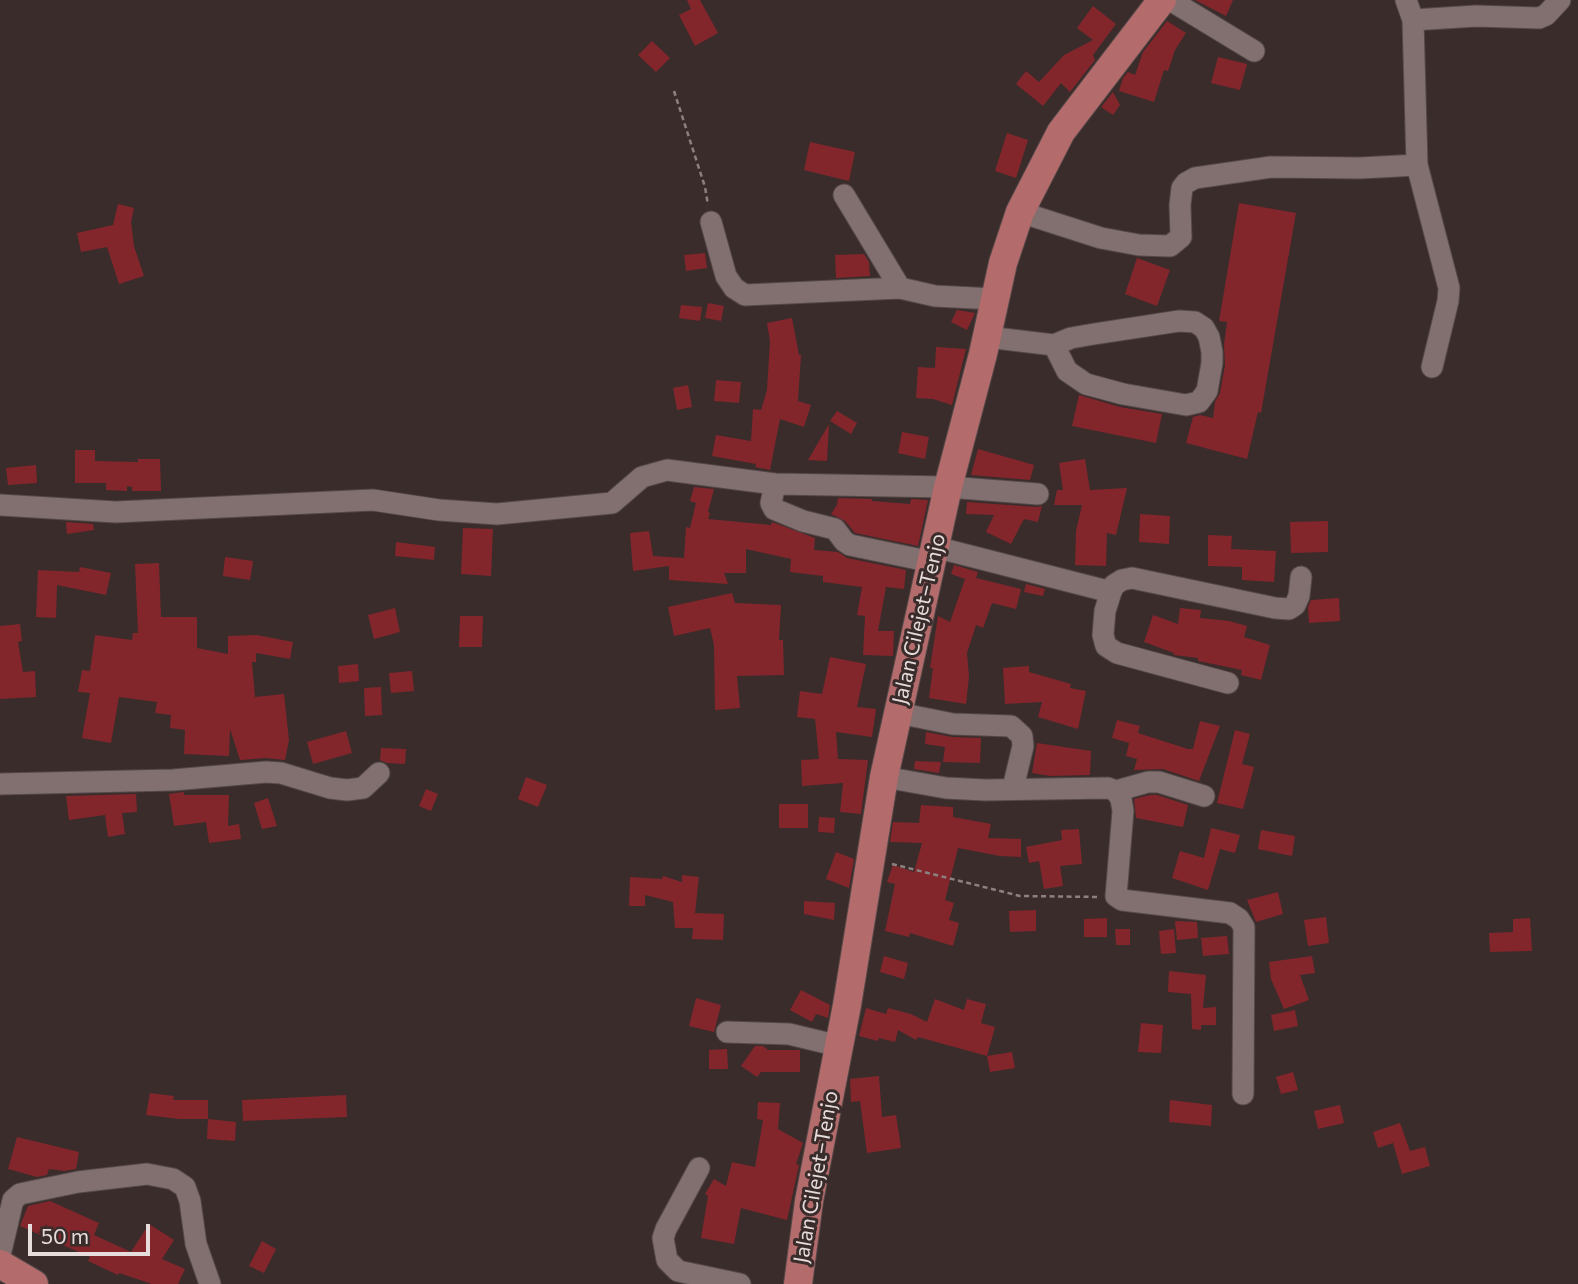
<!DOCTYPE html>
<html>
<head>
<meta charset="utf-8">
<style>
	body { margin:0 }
	#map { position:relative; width:1578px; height:1284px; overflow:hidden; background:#3a2c2b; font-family:Commissioner,sans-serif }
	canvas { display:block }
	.scale { position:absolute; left:28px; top:1224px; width:122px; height:32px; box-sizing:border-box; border:4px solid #e6dcdc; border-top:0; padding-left:9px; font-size:21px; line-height:24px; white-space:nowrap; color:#e6dcdc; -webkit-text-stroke:5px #3a2c2b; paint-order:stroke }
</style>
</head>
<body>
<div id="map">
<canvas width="1578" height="1284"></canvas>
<div class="scale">50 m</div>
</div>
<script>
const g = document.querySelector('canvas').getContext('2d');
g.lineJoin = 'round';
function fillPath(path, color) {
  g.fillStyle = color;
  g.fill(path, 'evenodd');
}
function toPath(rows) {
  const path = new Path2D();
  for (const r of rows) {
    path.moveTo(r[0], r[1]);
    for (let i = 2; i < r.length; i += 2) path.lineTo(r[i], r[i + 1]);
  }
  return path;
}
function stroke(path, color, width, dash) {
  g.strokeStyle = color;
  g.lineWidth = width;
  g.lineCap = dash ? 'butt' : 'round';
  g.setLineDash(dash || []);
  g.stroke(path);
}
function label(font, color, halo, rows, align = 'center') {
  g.font = font + ' Commissioner,sans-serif';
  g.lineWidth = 6;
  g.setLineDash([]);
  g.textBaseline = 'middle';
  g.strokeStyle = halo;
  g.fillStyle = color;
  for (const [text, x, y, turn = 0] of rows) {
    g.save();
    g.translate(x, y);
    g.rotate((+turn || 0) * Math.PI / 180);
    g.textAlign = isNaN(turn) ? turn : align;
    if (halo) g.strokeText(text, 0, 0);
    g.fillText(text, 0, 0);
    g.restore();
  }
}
const building = toPath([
	[687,0,700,0,718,33,695,46,679,15,691,9],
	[1195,0,1233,0,1226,16],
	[1093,6,1116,24,1093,55,1095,60,1070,92,1061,83,1043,106,1016,84,1026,71,1039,82,1064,55,1093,40,1077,28],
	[1167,21,1186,33,1175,50,1168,71,1164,70,1154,102,1119,91,1123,78,1128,72,1135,75,1143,52],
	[652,41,670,58,656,72,638,55],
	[1218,57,1247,64,1240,90,1211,83],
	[1113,92,1120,105,1113,115,1101,107],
	[1007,133,1028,140,1016,178,995,171],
	[810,142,855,152,849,181,804,170],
	[1239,203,1296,213,1261,413,1258,412,1247,459,1186,443,1193,417,1200,415,1213,418,1215,402,1220,393,1225,365,1224,344,1227,322,1219,321],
	[118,204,134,208,131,222,134,246,144,276,119,284,107,247,81,252,77,233,113,225],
	[705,253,707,268,686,271,684,255],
	[864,254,869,262,870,276,836,278,835,255],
	[1137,258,1170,270,1157,306,1125,294],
	[708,303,724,306,721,321,705,318],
	[681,305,702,307,700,321,679,318],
	[957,310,975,313,967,330,951,322],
	[792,318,799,355,801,355,798,401,811,405,804,427,780,419,770,470,755,467,756,464,712,456,716,435,751,441,753,409,761,410,767,390,770,341,767,323],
	[936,347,966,349,952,405,933,399,916,398,918,367,935,368],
	[716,380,741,382,739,403,714,401],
	[688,385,692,407,677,410,673,388],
	[1079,395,1120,407,1162,414,1156,443,1072,426],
	[837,411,857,423,851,434,830,421],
	[829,424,827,461,808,460],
	[902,432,929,437,925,459,898,453],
	[978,449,1034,465,1030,480,971,475],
	[75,450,95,450,95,461,138,462,138,459,160,459,161,491,132,491,132,487,127,486,127,491,106,490,106,483,75,483],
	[1085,459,1090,490,1127,488,1116,535,1107,533,1106,566,1075,565,1076,531,1082,505,1054,505,1057,490,1063,490,1059,463],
	[36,465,37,483,8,485,6,468],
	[694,487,714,489,708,512,710,513,708,519,771,525,772,522,815,538,814,550,838,552,847,558,906,570,904,589,886,587,878,631,894,631,893,656,863,655,865,616,857,615,862,587,823,582,823,576,790,572,791,559,746,549,746,573,724,573,728,584,669,580,669,566,633,571,630,533,649,531,653,556,684,558,686,527,690,528,696,503,690,501],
	[838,498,872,499,872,501,910,504,911,499,928,500,918,546,855,533,845,521,831,514,837,505],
	[967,502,1037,507,1042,506,1038,522,1024,519,1011,544,986,532,994,515,966,514],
	[1140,514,1170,516,1169,544,1139,542],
	[1328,521,1328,552,1291,553,1290,522],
	[66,522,93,524,94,530,67,534],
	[463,528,493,529,491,576,461,574],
	[1208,535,1232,536,1231,549,1276,551,1274,582,1242,580,1242,567,1208,566],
	[396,542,435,547,434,560,395,556],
	[225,557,253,561,250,580,223,576],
	[159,563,161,617,197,617,197,648,228,654,228,636,257,635,293,642,290,659,256,653,256,662,252,662,255,697,284,694,289,740,285,760,266,758,240,760,230,729,229,756,184,754,185,730,170,728,171,715,155,713,157,702,119,697,111,743,82,738,90,693,78,692,82,670,90,671,95,635,132,640,133,633,138,633,135,564],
	[954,565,978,572,976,578,1021,589,1016,609,992,603,983,628,976,625,967,653,969,677,966,704,929,698,933,668,930,668,938,616,950,622,965,579,951,574],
	[80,567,111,573,106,595,57,585,56,618,36,617,38,570,79,572],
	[1026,584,1045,589,1043,596,1024,592],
	[732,593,735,603,781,605,779,640,783,640,784,675,737,676,740,708,715,710,714,645,710,628,674,636,668,607],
	[1339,598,1340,621,1309,623,1308,607,1311,600],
	[395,608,400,632,374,639,368,615],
	[1180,608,1201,610,1200,618,1229,621,1247,626,1244,637,1270,645,1261,680,1241,675,1242,670,1198,661,1198,658,1174,655,1174,653,1144,642,1153,615,1178,624],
	[460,616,483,616,482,647,459,647],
	[20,624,22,641,18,642,23,672,35,671,36,697,0,699,0,626],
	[830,657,866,664,857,707,876,709,872,737,836,732,838,759,868,760,861,814,840,812,843,783,802,786,801,760,819,759,815,719,797,717,800,691,822,694],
	[358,664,359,681,339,683,338,666],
	[1029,666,1029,672,1071,684,1070,688,1086,691,1078,729,1038,717,1042,702,1005,704,1003,668],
	[412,671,414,691,391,693,389,673],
	[381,687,382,715,365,716,364,688],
	[1117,720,1140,726,1138,733,1188,749,1193,749,1200,721,1220,726,1199,781,1163,769,1134,770,1137,759,1126,756,1129,743,1112,738],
	[1235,730,1250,734,1242,764,1254,767,1243,809,1217,803],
	[346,731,352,753,313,764,307,742],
	[926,732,952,737,981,738,980,763,943,762,945,747,925,744],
	[1037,743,1091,751,1090,775,1050,776,1032,773],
	[381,748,406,749,405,764,387,763,380,760],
	[915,761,941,762,939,773,914,769],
	[526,777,547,785,538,807,518,799],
	[426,789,438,794,431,811,419,806],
	[184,792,184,795,229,795,228,826,239,824,241,839,209,843,206,822,174,826,169,794],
	[136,794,137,812,122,813,125,834,108,837,105,815,69,820,66,796],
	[1150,795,1157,795,1188,805,1183,827,1136,818,1134,799],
	[268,798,277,826,262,829,254,803],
	[779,804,808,804,808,828,779,828],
	[921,805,953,807,953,817,991,824,988,838,1021,839,1021,857,1000,856,958,848,945,900,954,903,949,920,959,923,953,946,910,933,909,937,885,931,895,884,887,882,893,865,914,872,922,843,890,842,893,822,919,823],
	[819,817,835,818,834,833,818,832],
	[1211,828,1240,835,1235,853,1220,849,1208,890,1172,878,1180,851,1204,858],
	[1079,829,1082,864,1060,866,1063,886,1044,889,1039,861,1029,863,1026,847,1062,840,1061,830],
	[1261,830,1295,836,1292,856,1258,849],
	[836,852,854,859,849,888,826,879],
	[682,875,699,877,695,913,724,914,723,940,692,939,693,928,675,928,673,902,645,895,645,906,629,906,630,877,662,879,663,876,682,882],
	[1278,892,1283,914,1256,922,1247,900],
	[804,901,835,903,834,920,804,914],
	[1036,910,1036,931,1010,932,1009,911],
	[1326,917,1329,943,1308,946,1304,920],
	[1107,918,1107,937,1084,937,1084,919],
	[1530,918,1532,951,1490,952,1489,933,1513,932,1513,919],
	[1175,921,1197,922,1198,938,1177,940],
	[1115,929,1130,929,1130,945,1116,945],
	[1174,929,1176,953,1161,954,1159,931],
	[1227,936,1229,954,1203,956,1201,938],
	[884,956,908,963,904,979,880,972],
	[1312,956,1315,973,1300,975,1309,1000,1284,1009,1271,979,1269,962],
	[1169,971,1206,975,1203,1008,1216,1007,1216,1025,1201,1025,1201,1030,1192,1029,1191,994,1168,992],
	[801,990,830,1005,828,1018,816,1014,812,1022,790,1010],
	[696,998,721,1005,714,1032,689,1026],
	[935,999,964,1010,967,999,986,1004,981,1023,995,1027,987,1056,918,1037,916,1040,898,1030,895,1042,879,1038,878,1041,859,1036,866,1008,886,1014,888,1008,911,1014,927,1022],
	[1295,1010,1298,1026,1274,1031,1271,1015],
	[1141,1023,1163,1025,1161,1053,1138,1052],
	[755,1046,763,1046,768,1050,800,1050,800,1072,761,1072,757,1077,741,1066],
	[727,1049,728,1069,709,1069,709,1050],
	[1012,1052,1015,1068,990,1072,987,1056],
	[1293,1072,1298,1090,1281,1094,1276,1077],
	[879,1076,882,1117,896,1115,901,1148,867,1153,860,1101,851,1102,850,1079],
	[150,1093,174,1096,173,1100,208,1100,208,1119,179,1119,146,1115],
	[346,1095,347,1117,243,1121,242,1100],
	[1170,1100,1212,1105,1211,1126,1169,1122],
	[758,1102,780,1103,778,1129,803,1143,796,1164,799,1165,787,1220,741,1208,734,1244,701,1238,708,1196,705,1194,714,1179,726,1186,732,1162,755,1167,763,1120,757,1119],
	[1340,1105,1344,1123,1318,1129,1314,1111],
	[208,1119,236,1122,235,1141,207,1139],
	[1400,1123,1410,1151,1425,1147,1430,1166,1402,1174,1393,1143,1378,1148,1373,1132],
	[17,1137,79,1152,76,1169,64,1171,49,1169,47,1175,37,1177,8,1169],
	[50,1201,99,1223,94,1235,131,1252,149,1224,174,1240,162,1259,185,1269,178,1284,152,1284,119,1273,118,1275,88,1261,90,1257,20,1226,28,1206],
	[262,1241,276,1249,264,1273,249,1266]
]);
const path = toPath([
	[674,91,705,187,708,205],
	[892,864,1020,896,1099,897]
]);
const minor = toPath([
	[1170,0,1254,51],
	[1406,0,1413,20,1417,165,1449,288,1448,301,1432,367],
	[1413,20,1476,16,1539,18,1546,15,1560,0],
	[844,195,900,288],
	[1020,212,1101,238,1139,245,1170,246,1181,237,1180,205,1182,188,1186,183,1195,178,1271,167,1360,168,1417,165],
	[711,222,726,276,734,288,745,295,900,288,935,296,994,299],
	[987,337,1054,345,1071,338,1094,334,1179,321,1195,322,1204,328,1209,337,1212,352,1212,363,1207,391,1199,402,1186,405,1123,394,1086,384,1067,371,1054,345],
	[775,484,948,487,1038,494],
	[0,505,116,512,373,500,439,510,497,514,612,503,642,477,667,470,775,484,771,503,774,509,803,521,835,529,844,541,850,545,932,562],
	[935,547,1111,592,1105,611,1103,635,1106,646,1117,653,1228,683],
	[1111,592,1114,585,1122,580,1132,578,1275,608,1289,609,1295,605,1299,596,1301,577],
	[898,713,953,724,1011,726,1022,736,1023,746,1013,788],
	[884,777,946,788,985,790,1108,788,1116,791,1121,799,1123,811,1116,896,1122,900,1230,913,1239,919,1244,927,1243,1094],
	[0,784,173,780,266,772,281,773,330,788,347,790,363,788,379,773],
	[1116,791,1148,782,1159,782,1204,796],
	[727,1032,789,1034,839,1046],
	[699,1168,666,1229,663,1238,667,1260,678,1271,740,1284],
	[0,1255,13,1200,20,1194,78,1182,147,1174,173,1179,185,1187,190,1201,196,1244,210,1284]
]);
const major = toPath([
	[0,1264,34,1284],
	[798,1284,809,1201,847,1005,884,777,948,487,983,354,1003,263,1020,212,1061,132,1162,0]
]);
const streetNames = [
	["Jalan Cilejet–Tenjo",919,619,-77],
	["Jalan Cilejet–Tenjo",816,1177,-80]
];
fillPath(building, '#82262c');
stroke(minor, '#544848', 23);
stroke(major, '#544848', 30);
stroke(path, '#8c8080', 2.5, [5, 3.5]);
stroke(minor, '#81706f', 21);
stroke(major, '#b36b6b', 28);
label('21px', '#e6dcdc', '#3a2c2b', streetNames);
</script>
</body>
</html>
